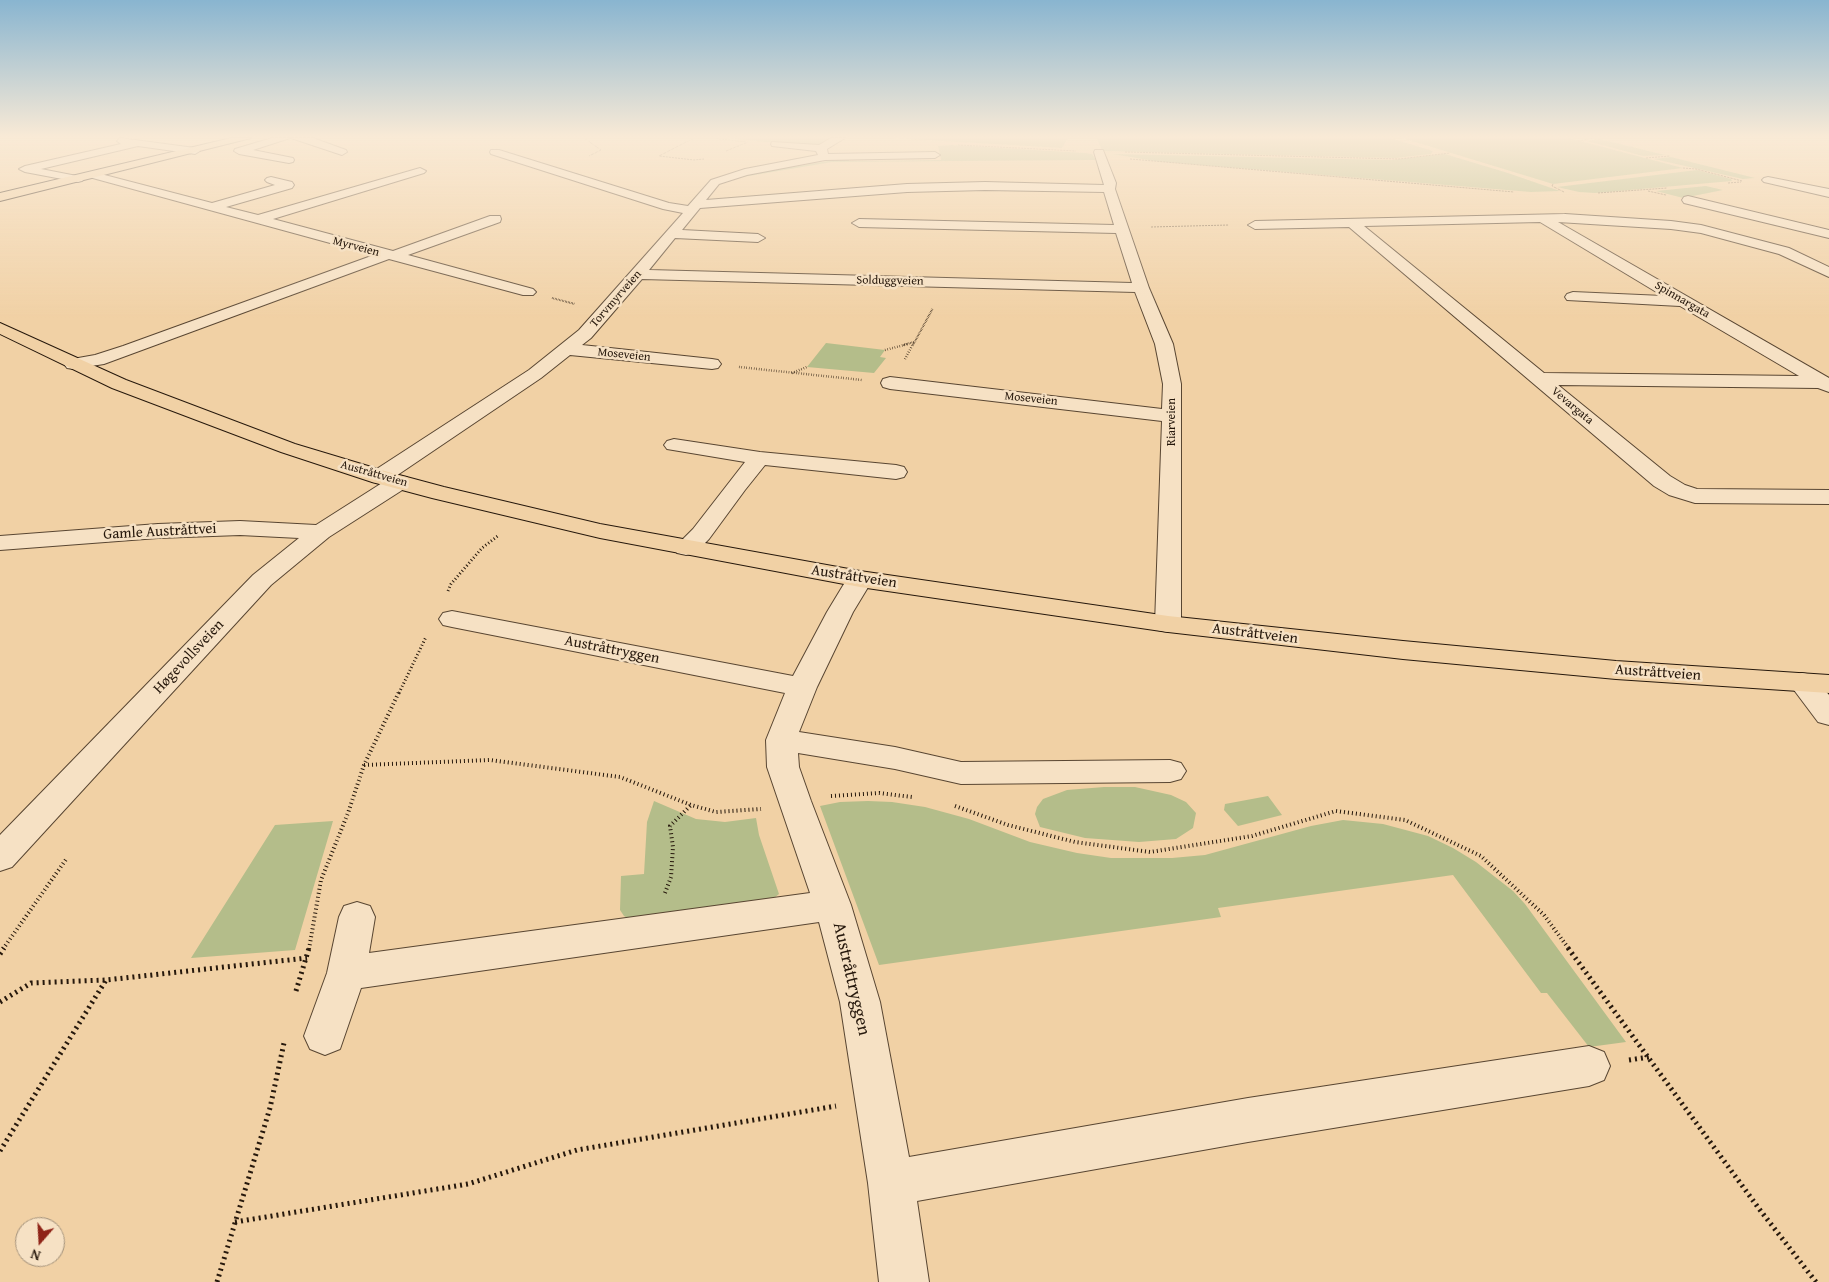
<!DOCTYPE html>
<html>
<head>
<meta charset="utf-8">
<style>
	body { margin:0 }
	#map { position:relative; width:1829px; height:1282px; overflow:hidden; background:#f1d1a5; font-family:"Gentium Book Plus",serif }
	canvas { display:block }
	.north { position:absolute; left:15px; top:1217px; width:50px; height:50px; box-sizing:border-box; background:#f6e1c4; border:1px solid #a3917a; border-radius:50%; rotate:199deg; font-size:14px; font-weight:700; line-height:20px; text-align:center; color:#26180c }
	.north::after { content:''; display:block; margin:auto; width:18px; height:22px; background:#8f2418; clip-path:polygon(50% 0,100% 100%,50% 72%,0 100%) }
</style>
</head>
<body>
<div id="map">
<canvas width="1829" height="1282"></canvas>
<div class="north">N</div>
</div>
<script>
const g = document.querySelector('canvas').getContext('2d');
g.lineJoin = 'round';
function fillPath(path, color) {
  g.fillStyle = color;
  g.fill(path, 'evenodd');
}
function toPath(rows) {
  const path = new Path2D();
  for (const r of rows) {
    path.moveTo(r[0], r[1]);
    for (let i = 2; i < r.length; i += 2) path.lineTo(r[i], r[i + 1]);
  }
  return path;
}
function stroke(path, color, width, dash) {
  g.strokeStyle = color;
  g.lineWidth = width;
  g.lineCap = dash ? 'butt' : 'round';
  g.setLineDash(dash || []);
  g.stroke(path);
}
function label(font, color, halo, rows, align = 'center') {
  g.font = font + ' "Gentium Book Plus",serif';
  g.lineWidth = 5;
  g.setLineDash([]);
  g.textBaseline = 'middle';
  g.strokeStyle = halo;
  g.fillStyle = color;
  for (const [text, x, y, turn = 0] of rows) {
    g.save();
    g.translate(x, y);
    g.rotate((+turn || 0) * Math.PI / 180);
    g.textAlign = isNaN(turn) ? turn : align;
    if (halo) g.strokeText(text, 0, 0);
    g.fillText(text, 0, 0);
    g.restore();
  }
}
const green = toPath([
	[727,138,830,138,816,147],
	[892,138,1068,138,1062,148],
	[1097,138,1390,138,1433,151,1431,154,1396,158,1102,151],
	[1402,138,1569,138,1683,168,1553,184],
	[1599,139,1604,140,1665,155,1643,156,1587,141],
	[952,145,1085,153,1092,154,1096,160,832,162,725,180,743,175,846,158,849,159,849,161,941,160,938,146],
	[1113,154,1392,160,1445,154,1508,173,1560,191,1531,192,1154,161],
	[1671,157,1755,178,1743,179,1654,159],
	[1697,170,1731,179,1732,181,1595,193,1579,192,1557,187],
	[1706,186,1723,190,1683,198,1656,191],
	[826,343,885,350,880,357,886,358,874,373,807,367],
	[1104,787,1135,787,1171,795,1186,802,1196,813,1193,828,1176,839,1139,842,1085,838,1040,827,1035,814,1037,807,1043,799,1067,790],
	[1268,796,1282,815,1238,826,1224,810,1225,804],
	[654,801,696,819,725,822,756,818,759,835,779,894,768,903,634,922,624,916,620,910,621,876,644,874,647,822],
	[868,801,892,802,925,807,969,819,1030,842,1077,853,1111,858,1172,858,1205,855,1311,826,1343,820,1383,824,1428,836,1453,848,1476,862,1513,891,1525,904,1626,1042,1589,1047,1547,993,1541,993,1453,875,1218,908,1221,917,879,965,820,806,840,802],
	[333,821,295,950,191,958,275,825]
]);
const pathFar5 = toPath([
	[584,138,601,150,589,156],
	[694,138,659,156,694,160,704,159],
	[713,138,746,142],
	[1578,141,1595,138],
	[958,145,1076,151],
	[726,151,748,142],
	[1125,152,1399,159,1450,153],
	[1646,158,1670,156],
	[1130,159,1514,192],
	[1683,168,1696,169,1742,181],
	[1728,183,1741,182],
	[1553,184,1552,186,1564,192],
	[1648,191,1666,195],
	[1598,193,1667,188],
	[1151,227,1229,225]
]);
const pathFar4 = toPath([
	[552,298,575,304],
	[903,345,914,342],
	[913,345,933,308]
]);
const pathFar3 = toPath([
	[885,350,908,344],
	[905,359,913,344],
	[739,367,862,380],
	[792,373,807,367]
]);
const pathFar2 = toPath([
	[448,591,451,584,482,548,499,535],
	[399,693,426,637]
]);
const pathFar1 = toPath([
	[364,765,490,760,620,777,691,805,716,812,761,809],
	[831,796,879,793,912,797],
	[955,806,1008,825,1075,842,1150,852,1252,836,1336,811,1405,820,1481,856,1544,915,1569,949],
	[665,893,671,877,673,847,670,826,691,805],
	[3,949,67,858],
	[309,949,321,880,348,813,364,765,399,692]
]);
const path = toPath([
	[1568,948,1760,1210,1816,1282],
	[0,954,4,948],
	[296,991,309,948],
	[0,1002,31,983,106,980,307,958],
	[1629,1060,1649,1057],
	[0,1151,106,980],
	[235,1222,468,1184,577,1150,836,1106],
	[217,1282,270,1108,284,1043]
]);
const minor = toPath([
	[120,138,195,148,200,151,195,154,138,146,41,169,82,177,84,179,82,181,78,182,25,172,19,169,25,166,121,144,117,141,120,138],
	[272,138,290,138,253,150,293,158,294,160,293,162,289,163,239,154,234,151,235,149,272,138],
	[291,138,313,138,346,150,347,152,342,155,291,138],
	[831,138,845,138,827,149,828,154,935,152,940,155,935,158,825,160,747,175,719,184,706,200,907,184,985,182,1104,185,1094,152,1095,150,1103,150,1116,183,1115,189,1149,288,1173,344,1181,384,1181,624,1178,630,1168,632,1158,630,1155,624,1162,421,890,389,883,387,881,383,883,379,890,377,1162,409,1163,384,1155,344,1135,292,642,279,591,338,582,345,712,359,718,360,721,364,718,368,712,369,570,355,541,378,396,476,407,477,410,482,407,487,329,537,271,585,12,867,0,871,0,835,253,575,299,538,240,535,158,538,0,550,0,536,158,524,240,521,316,525,382,483,372,482,369,477,372,472,529,370,579,330,683,213,663,209,491,154,490,152,491,150,499,150,669,203,688,206,711,180,745,169,818,155,816,151,772,146,771,144,772,142,819,145,831,138],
	[985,190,1104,192,1114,225,859,219,852,223,859,227,1116,233,1132,283,649,270,675,238,758,242,765,238,758,234,682,230,700,208,907,192,985,190],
	[420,168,426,171,424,173,273,219,393,251,490,216,500,216,501,219,500,222,408,255,533,289,536,292,533,295,523,295,389,259,104,364,73,369,67,368,64,364,67,360,95,355,123,346,374,255,89,177,87,175,89,173,97,173,212,203,275,185,267,182,265,180,267,178,271,177,292,182,294,185,292,188,226,207,258,215,420,168],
	[1768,177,1829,189,1829,197,1764,182,1762,180,1764,178,1768,177],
	[1688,196,1829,230,1829,238,1684,203,1682,200,1684,197,1688,196],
	[1565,214,1671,221,1701,225,1789,248,1829,267,1829,277,1779,254,1701,233,1671,229,1558,222,1829,378,1829,392,1818,388,1558,385,1670,476,1685,485,1697,489,1829,490,1829,504,1695,503,1669,495,1654,486,1349,227,1255,229,1248,225,1255,221,1565,214],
	[1540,222,1663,296,1573,292,1567,294,1565,297,1567,300,1680,306,1799,376,1544,373,1364,226,1540,222],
	[674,439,760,452,896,465,904,467,907,472,904,477,896,479,765,465,745,490,709,539,695,553,686,555,677,553,674,548,693,529,745,462,667,449,664,445,667,441,674,439],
	[860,571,869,574,873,579,853,612,817,687,799,732,895,747,961,762,1170,760,1181,763,1186,771,1181,779,1170,782,961,784,895,769,798,753,799,767,811,801,851,905,880,1002,909,1157,1248,1098,1589,1046,1604,1052,1610,1066,1604,1080,1589,1086,1248,1142,917,1201,929,1282,879,1282,868,1183,840,1002,819,922,361,988,340,1049,325,1055,310,1049,304,1036,327,973,339,917,344,906,357,902,370,906,375,917,369,953,810,893,767,767,766,740,785,693,452,627,443,625,439,619,443,613,452,611,793,676,827,612,847,579,851,574,860,571],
	[1802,673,1812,675,1829,695,1829,725,1818,722,1788,682,1792,675,1802,673]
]);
const major = toPath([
	[231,138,251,138,0,201,0,193,231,138],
	[0,323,126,380,295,444,388,472,444,487,600,524,860,571,1168,616,1403,641,1616,661,1829,675,1829,693,1616,679,1403,659,1168,632,860,587,600,538,432,498,372,482,281,452,112,388,0,334,0,323]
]);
const farStreetnames = [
	["Myrveien",356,247,15],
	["Solduggveien",890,281,1],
	["Torvmyrveien",616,299,-49],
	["Spinnargata",1682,300,30],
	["Moseveien",624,355,6],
	["Moseveien",1031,399,6],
	["Vevargata",1572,406,40],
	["Riarveien",1172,422,-90],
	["Austråttveien",374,474,16]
];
const streetNames = [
	["Gamle Austråttvei",160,532,-3],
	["Austråttveien",854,577,9],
	["Austråttveien",1255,634,7],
	["Austråttryggen",612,650,11],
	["Høgevollsveien",189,657,-47],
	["Austråttveien",1658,673,4]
];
const nearStreetnames = [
	["Austråttryggen",851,979,77]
];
fillPath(green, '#b4bd8a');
stroke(minor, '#594632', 2);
stroke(major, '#26180c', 2);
stroke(pathFar5, '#26180c', 1, [0.5, 1]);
stroke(pathFar4, '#26180c', 2, [0.5, 1]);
stroke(pathFar3, '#26180c', 2.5, [0.5, 2]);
stroke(pathFar2, '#26180c', 3, [1, 2.5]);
stroke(pathFar1, '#26180c', 4, [1, 3]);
stroke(path, '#26180c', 5, [2, 4]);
fillPath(minor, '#f6e1c4');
fillPath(major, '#f1d1a5');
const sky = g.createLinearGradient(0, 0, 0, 318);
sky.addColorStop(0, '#89b5d0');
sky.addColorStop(0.43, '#f9ead6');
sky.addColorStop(1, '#f9ead600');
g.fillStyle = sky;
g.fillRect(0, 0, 1829, 318);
label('12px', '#26180c', '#f6e1c4', farStreetnames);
label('15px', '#26180c', '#f6e1c4', streetNames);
label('18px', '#26180c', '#f6e1c4', nearStreetnames);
</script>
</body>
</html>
